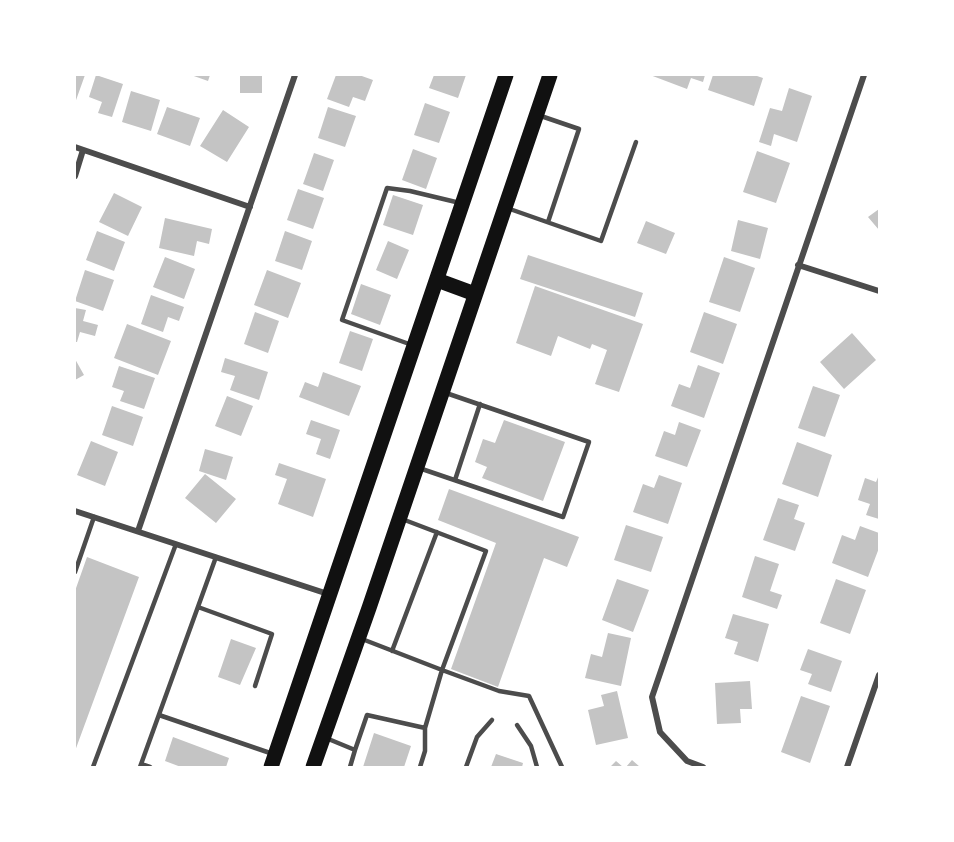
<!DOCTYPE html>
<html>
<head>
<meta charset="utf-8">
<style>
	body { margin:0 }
	#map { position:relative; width:954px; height:842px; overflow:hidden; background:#fff; font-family:"Public Sans",sans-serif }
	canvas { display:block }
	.frame { position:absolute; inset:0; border:76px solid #fff; pointer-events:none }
</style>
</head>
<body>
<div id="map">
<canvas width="954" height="842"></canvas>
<div class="frame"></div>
</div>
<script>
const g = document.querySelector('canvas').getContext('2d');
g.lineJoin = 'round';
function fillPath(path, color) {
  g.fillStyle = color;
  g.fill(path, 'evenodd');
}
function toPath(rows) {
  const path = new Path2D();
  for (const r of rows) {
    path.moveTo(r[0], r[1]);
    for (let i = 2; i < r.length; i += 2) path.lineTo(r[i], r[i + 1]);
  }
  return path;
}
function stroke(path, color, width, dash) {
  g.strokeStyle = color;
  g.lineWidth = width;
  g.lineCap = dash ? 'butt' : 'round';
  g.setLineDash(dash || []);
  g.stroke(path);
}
const building = toPath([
	[75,75,85,75,75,103],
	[96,75,123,84,112,117,98,113,102,102,89,97],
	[191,75,210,75,208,81],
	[240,75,262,75,262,93,240,93],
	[336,75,359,75,373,80,365,101,353,97,349,107,327,99],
	[434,75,466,75,458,98,429,88],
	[650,75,705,75,703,82,691,78,687,89],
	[713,75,754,75,763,78,754,106,708,90],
	[789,88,812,96,797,142,774,134,771,146,759,142,770,108,782,111],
	[131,91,160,100,151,131,122,122],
	[425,103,450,112,439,143,414,135],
	[167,107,200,118,190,146,157,134],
	[328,107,356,116,345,147,318,138],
	[223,110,249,127,227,162,200,146],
	[413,149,437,158,426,189,402,180],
	[757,151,790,163,776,203,743,192],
	[314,153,334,160,323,191,303,184],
	[298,189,324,198,313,229,287,220],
	[114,193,142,207,128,236,99,222],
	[393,195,423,205,413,235,383,225],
	[879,209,879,230,868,217],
	[165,218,212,229,209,244,197,241,194,256,159,248],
	[738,220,768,228,760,259,731,251],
	[646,221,675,233,666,254,637,243],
	[97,231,125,242,114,271,86,260],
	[285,231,312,241,302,270,275,261],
	[388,241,409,250,397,279,376,270],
	[528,255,643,293,635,317,520,279],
	[165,257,195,269,184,299,153,287],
	[724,257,755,268,740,312,709,302],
	[85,270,114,280,103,311,75,301],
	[267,270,301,283,288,318,254,305],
	[361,284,391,295,380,325,351,314],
	[535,286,643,324,619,392,595,384,607,350,592,344,590,349,558,336,551,356,516,343],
	[151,295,184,307,179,321,168,317,163,332,141,324],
	[75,308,86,310,83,321,98,325,95,336,80,332,77,342,75,342],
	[255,312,279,321,268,353,244,344],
	[704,312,737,324,723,364,690,352],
	[127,324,171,341,158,375,114,358],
	[350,331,373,339,362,371,339,363],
	[852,333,876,360,844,389,820,362],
	[225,358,268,372,259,400,230,390,235,376,221,372],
	[75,359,84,375,75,380],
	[698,365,720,373,704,418,671,406,679,384,690,388],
	[119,366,155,378,144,409,120,401,124,391,112,387],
	[323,372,361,386,349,416,299,397,305,382,318,387],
	[813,386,840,395,825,437,798,428],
	[227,396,253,406,241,436,215,426],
	[112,406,143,417,133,446,102,435],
	[311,420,340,430,330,459,316,454,321,439,306,434],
	[504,420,565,442,543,501,482,478,487,467,475,462,483,439,495,443],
	[679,422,701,430,687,467,655,456,664,431,675,435],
	[91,441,118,452,105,486,77,475],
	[797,442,832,455,818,497,782,484],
	[205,449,233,457,226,480,199,471],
	[279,463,326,479,313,517,278,504,287,479,275,475],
	[205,474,236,499,216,523,185,498],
	[659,475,682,483,668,524,633,512,643,484,654,488],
	[879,475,879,519,866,515,870,504,858,500,865,478,876,482],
	[449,489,579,537,567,567,544,558,498,687,451,669,496,543,438,520],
	[778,498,799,505,794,519,805,523,795,551,763,540],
	[626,525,663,537,651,572,614,560],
	[860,526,879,533,879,548,868,577,832,563,842,535,855,540],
	[755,556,779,564,770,591,782,595,777,609,742,597],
	[87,557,139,577,75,751,75,591],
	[617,579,649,590,633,632,602,620],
	[836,579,866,590,850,634,820,623],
	[733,614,769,624,758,662,734,654,738,642,725,638],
	[608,633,631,638,621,686,585,678,591,654,602,657],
	[231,639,256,648,240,685,218,677],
	[808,649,842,661,831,692,808,684,812,674,800,670],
	[750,681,752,709,740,709,741,723,717,724,715,683],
	[617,691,628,738,596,745,588,710,604,706,601,695],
	[801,696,830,706,810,763,781,752],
	[374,733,411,746,404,767,363,767],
	[173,737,229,758,226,767,181,767,165,761],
	[496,754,523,763,522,767,491,767],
	[632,760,640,767,626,767],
	[616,761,623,767,610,767]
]);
const service = toPath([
	[538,115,579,129,548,222],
	[507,208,601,241,636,142],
	[412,345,342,320,387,188,410,191,460,203],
	[419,468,563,517,589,442,446,393],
	[455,480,480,404],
	[75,572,94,517],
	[198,607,272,634,255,686],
	[362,639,442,670,486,551,402,519],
	[392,651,437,532],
	[159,715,273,754],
	[517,725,531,746,537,767],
	[326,738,355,750,350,767],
	[355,750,367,715,425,728],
	[141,764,150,767],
	[93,767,176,544],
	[140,767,216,557],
	[420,767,425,751,425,728,442,670,499,691,529,696,562,767],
	[466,767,477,737,492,720]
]);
const minor = toPath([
	[75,147,250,207],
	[75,176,83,150],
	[798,265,879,291],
	[75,511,328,594],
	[138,531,295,75],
	[703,767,687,761,660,732,652,697,864,75],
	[847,767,879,675]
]);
const primary = toPath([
	[437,280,475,294],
	[271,767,506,75],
	[313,767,369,608,550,75]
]);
fillPath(building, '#c4c4c4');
stroke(service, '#4c4c4c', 4.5);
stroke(minor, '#4c4c4c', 6);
stroke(primary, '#111', 15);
</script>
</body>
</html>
